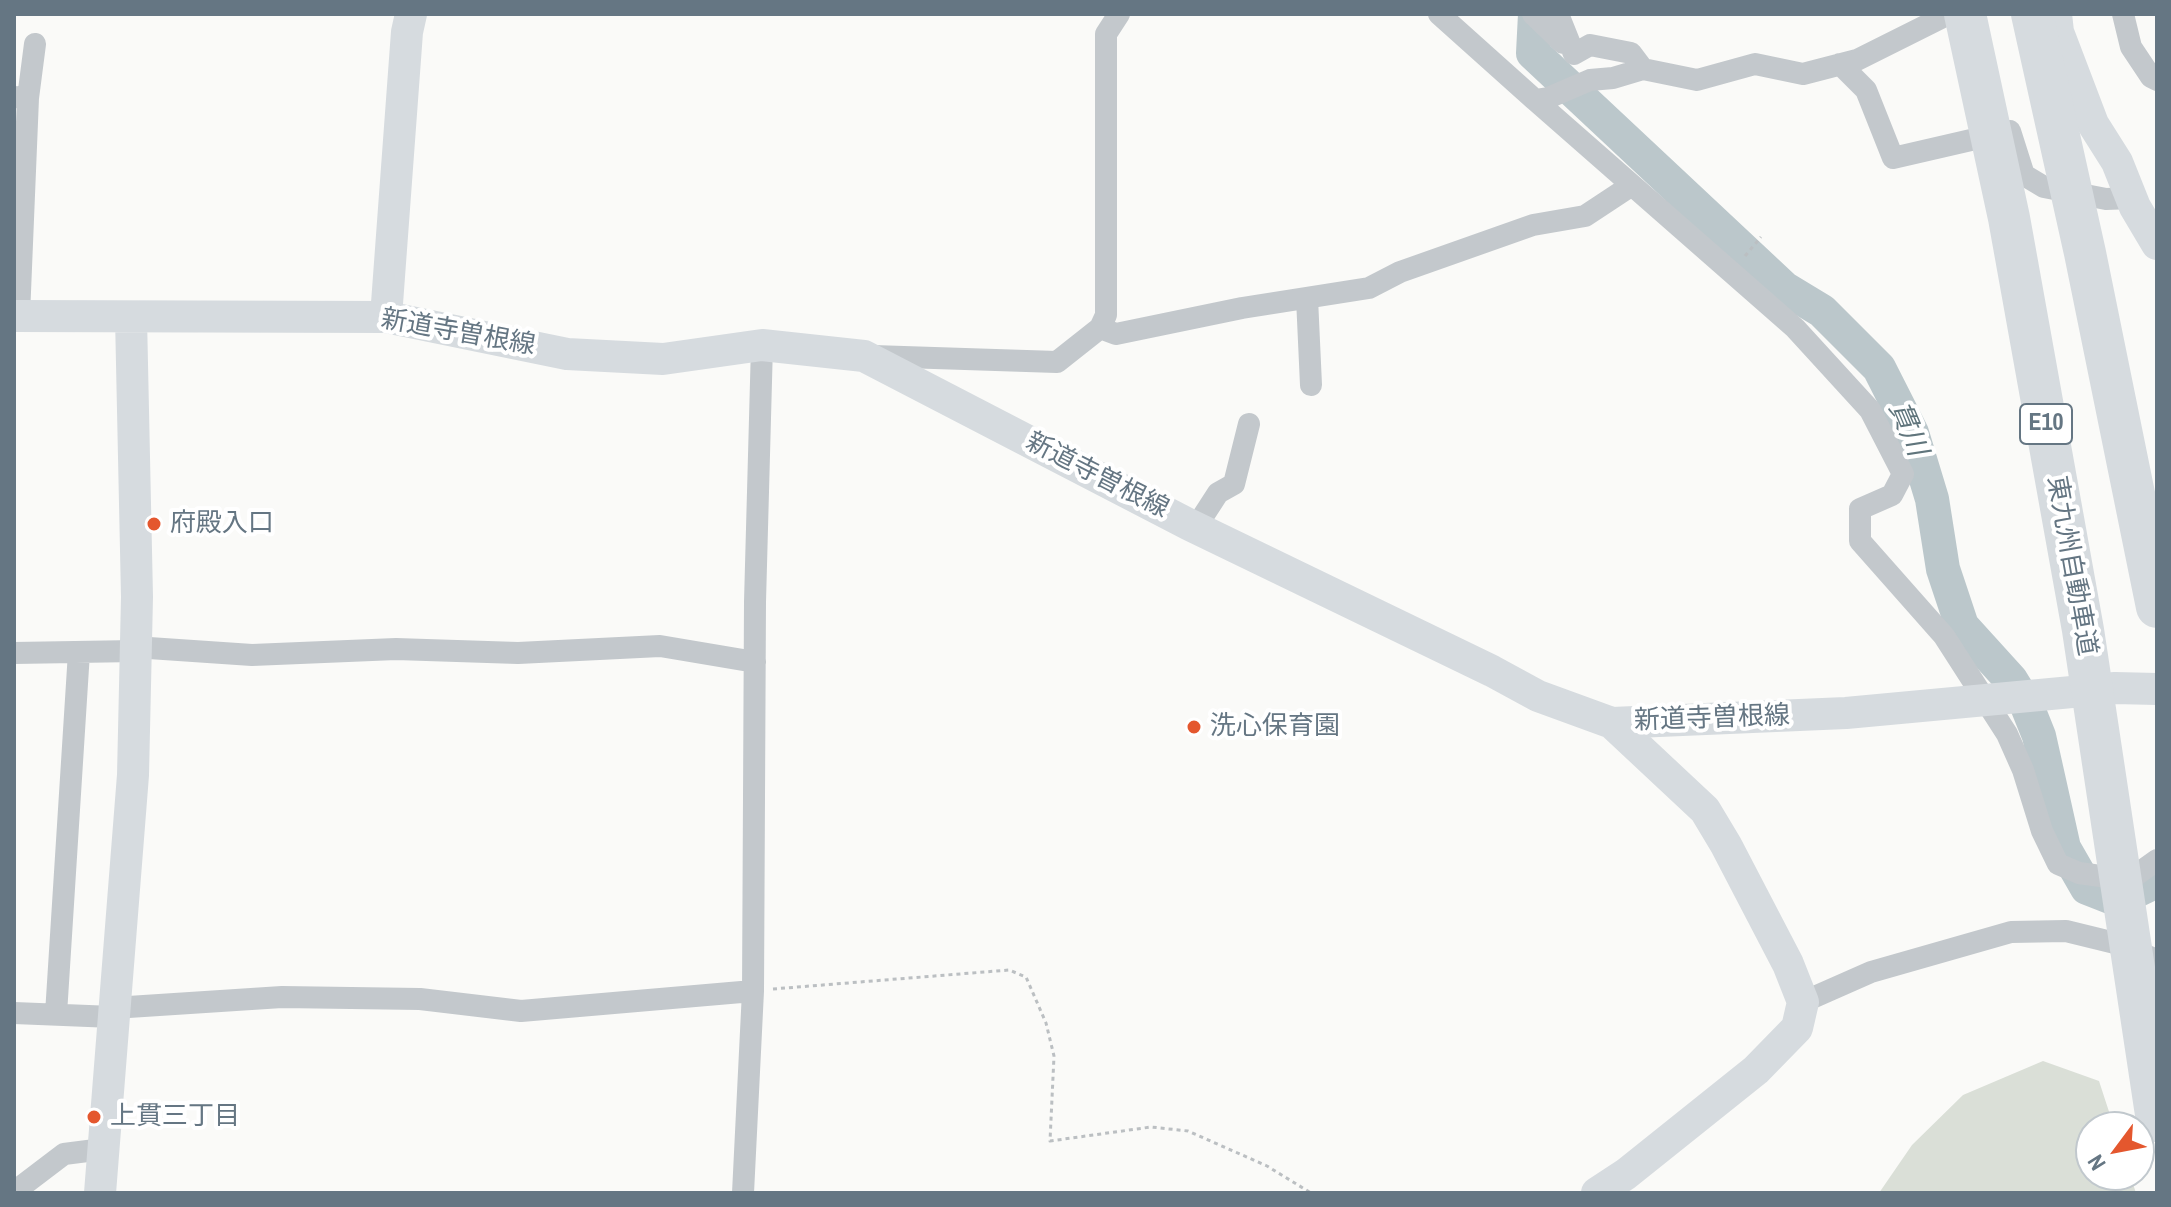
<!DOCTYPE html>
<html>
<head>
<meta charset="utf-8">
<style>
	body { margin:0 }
	#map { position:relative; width:2171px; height:1207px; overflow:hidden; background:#fafaf8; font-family:"Archivo Narrow",sans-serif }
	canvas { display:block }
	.frame { position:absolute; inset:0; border:16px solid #657683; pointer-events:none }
	.north { position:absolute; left:2075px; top:1111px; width:80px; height:80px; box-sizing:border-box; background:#fff; border:2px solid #c1c8cd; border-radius:50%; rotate:238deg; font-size:22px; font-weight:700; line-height:32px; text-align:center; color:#657683 }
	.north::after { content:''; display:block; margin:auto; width:28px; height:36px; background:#e4572e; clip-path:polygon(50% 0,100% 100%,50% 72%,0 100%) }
</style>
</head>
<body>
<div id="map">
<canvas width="2171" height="1207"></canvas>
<div class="frame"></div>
<div class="north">N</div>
</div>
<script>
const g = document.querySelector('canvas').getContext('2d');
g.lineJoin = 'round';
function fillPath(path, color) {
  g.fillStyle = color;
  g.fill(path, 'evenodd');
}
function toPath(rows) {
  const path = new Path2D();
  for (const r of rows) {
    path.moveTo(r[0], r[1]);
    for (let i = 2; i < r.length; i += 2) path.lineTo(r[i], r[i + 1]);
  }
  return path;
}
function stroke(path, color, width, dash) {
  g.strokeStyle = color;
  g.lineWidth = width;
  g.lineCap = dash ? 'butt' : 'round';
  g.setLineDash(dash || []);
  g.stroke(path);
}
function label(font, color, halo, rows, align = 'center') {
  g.font = font + ' "Archivo Narrow","Noto Sans JP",sans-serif';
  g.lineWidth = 8;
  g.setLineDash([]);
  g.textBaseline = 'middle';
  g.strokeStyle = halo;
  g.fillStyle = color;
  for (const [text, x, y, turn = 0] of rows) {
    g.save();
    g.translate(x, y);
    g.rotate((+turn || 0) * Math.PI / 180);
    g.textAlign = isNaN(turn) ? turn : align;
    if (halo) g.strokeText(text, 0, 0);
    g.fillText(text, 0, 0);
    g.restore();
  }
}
const green = toPath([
	[2043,1061,2099,1081,2114,1127,2091,1127,2091,1175,2130,1175,2136,1193,1879,1193,1912,1145,1963,1095]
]);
const river = toPath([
	[1535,14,1533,53,1784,288,1822,311,1879,368,1912,433,1932,499,1943,569,1962,626,2011,680,2027,706,2039,736,2064,848,2087,888,2110,897,2128,895,2157,881]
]);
const path = toPath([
	[1745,256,1761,237],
	[773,989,1009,970,1026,977,1046,1023,1054,1056,1050,1141,1151,1127,1188,1131,1267,1166,1311,1193]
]);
const street = toPath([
	[1439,14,1535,100,1548,98,1590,80,1613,78,1643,69,1697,80,1755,64,1803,74,1857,60,1949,14],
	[1533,14,1563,43],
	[1558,14,1574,54,1590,45,1631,53,1643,69],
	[2123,14,2131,47,2151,77,2157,80],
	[1840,64,1866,90,1893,158,2010,131,2024,175,2044,187,2106,199,2132,198],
	[14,97,28,98,19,316],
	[28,98,35,44],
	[1535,100,1795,328,1870,410,1903,474,1892,495,1860,509,1860,541,1944,636,2007,734,2023,770,2042,831,2058,864,2079,873,2129,880,2157,860],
	[1307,298,1311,385],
	[1100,328,1116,334,1242,308,1369,288,1400,272,1533,225,1585,216,1632,185],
	[873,356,1057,362,1100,328,1106,315,1106,34,1119,14],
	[1196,527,1218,493,1234,484,1249,424],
	[14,653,136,651,149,648,252,655,396,649,518,653,660,646,755,662],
	[1803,1002,1871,972,2011,932,2066,931,2115,943,2157,960],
	[113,1008,282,997,420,999,521,1011,753,991],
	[14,1013,113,1017],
	[56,1014,79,652],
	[14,1192,64,1154,103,1149],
	[743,1193,753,991,755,602,762,345]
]);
const secondary = toPath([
	[2056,14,2058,32,2093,124,2117,162,2135,207,2157,244],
	[14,316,386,317,567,354,663,359,762,345,864,356,1188,524,1492,671,1538,696,1612,723,1846,713,2115,688,2157,689],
	[386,317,407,32,411,14],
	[100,1193,133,775,137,597,131,317],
	[1597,1193,1626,1174,1756,1070,1797,1028,1803,1002,1788,964,1726,845,1705,810,1612,723]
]);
const highway = toPath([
	[1965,14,2009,218,2083,630,2157,1121],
	[2032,14,2085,253,2157,607]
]);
const markers = [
	[154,524,8,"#e4572e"],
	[1194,727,8,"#e4572e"],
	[94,1117,8,"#e4572e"]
];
const shields = [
	[2046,424,52]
];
const shieldNames = [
	["E10",2046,424]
];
const streetNames = [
	["新道寺曽根線",458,333,10],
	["新道寺曽根線",1097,476,27],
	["東九州自動車道",2071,566,80],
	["新道寺曽根線",1712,719,-2]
];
const poiNames = [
	["府殿入口",170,524],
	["洗心保育園",1210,727],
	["上貫三丁目",110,1117]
];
const waterNames = [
	["貫川",1907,429,67]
];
fillPath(green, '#dadfd7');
stroke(river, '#bbc7cb', 34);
stroke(path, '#bbbfc2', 3, [4, 4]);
stroke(street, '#c3c8cc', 22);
stroke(secondary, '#d6dbdf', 32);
stroke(highway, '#d6dbdf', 42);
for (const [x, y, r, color] of markers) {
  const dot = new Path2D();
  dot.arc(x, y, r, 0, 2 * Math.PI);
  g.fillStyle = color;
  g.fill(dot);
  stroke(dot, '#fff', 3);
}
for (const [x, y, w] of shields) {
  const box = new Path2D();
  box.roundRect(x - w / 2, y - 20, w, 40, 6);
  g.fillStyle = '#fff';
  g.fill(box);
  stroke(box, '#657683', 2);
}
label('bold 24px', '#657683', null, shieldNames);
label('26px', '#657683', '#fff', streetNames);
label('26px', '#657683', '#fff', poiNames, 'left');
label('italic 28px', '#60757c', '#fff', waterNames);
</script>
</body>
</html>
